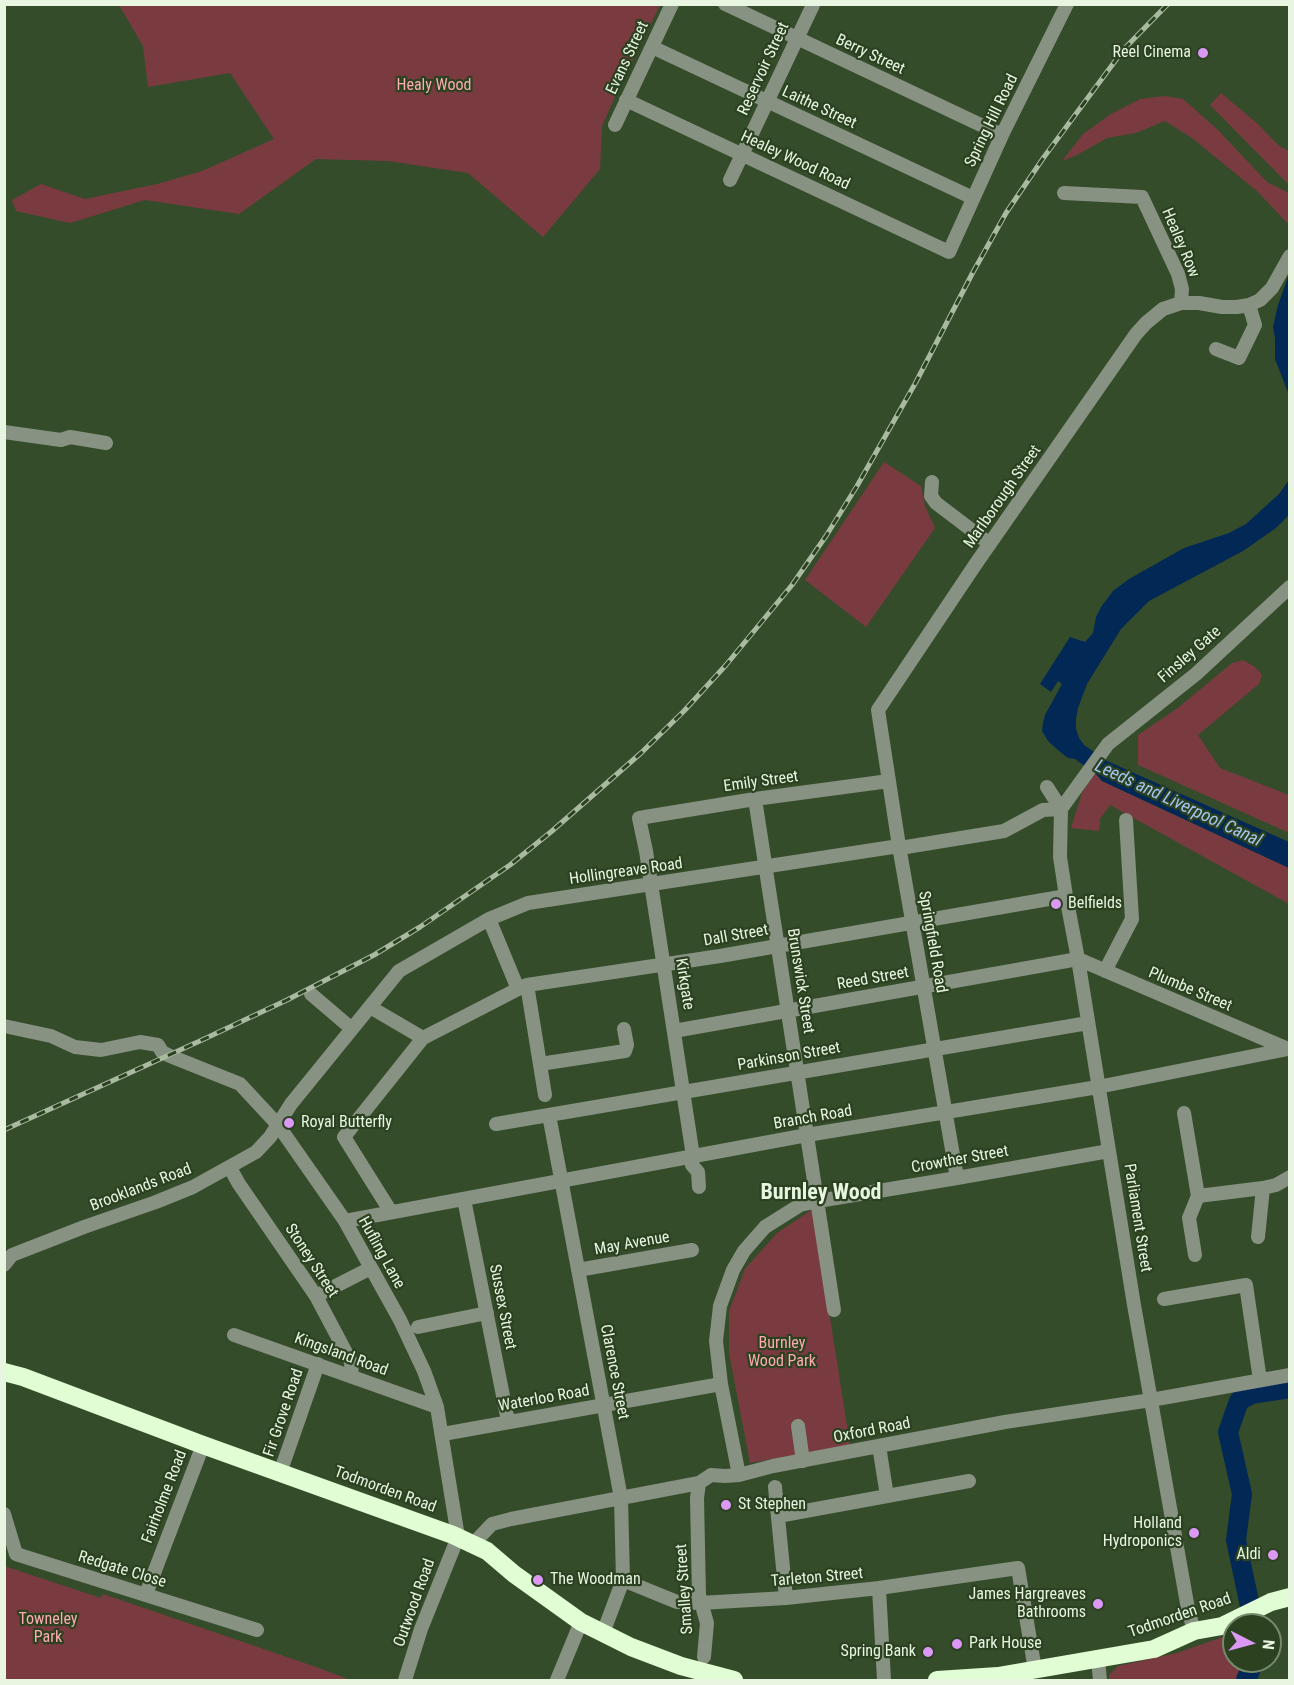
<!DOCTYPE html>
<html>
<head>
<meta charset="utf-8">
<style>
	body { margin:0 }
	#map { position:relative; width:1294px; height:1685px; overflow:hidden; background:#354c2a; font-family:"Roboto Condensed",sans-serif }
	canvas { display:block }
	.frame { position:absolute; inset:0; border:6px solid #e7f5e1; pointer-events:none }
	.north { position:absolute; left:1222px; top:1613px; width:60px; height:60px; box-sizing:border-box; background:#2b4120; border:2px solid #76896d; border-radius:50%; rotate:96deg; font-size:16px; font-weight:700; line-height:24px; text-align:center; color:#e7f5e1 }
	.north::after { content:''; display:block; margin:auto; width:21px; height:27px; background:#db99f5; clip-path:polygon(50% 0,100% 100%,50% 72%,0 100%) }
</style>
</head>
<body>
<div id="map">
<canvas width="1294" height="1685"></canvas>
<div class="frame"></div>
<div class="north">N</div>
</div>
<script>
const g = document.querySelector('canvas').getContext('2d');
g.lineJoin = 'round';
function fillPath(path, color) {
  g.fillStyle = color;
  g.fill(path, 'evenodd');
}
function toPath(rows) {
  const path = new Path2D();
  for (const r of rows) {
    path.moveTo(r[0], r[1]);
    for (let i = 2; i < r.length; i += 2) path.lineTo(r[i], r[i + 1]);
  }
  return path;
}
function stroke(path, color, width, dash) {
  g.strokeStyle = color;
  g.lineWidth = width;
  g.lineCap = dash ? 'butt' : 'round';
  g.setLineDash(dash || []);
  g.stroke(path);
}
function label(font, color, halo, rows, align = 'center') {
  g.font = font + ' "Roboto Condensed",sans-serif';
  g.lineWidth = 4.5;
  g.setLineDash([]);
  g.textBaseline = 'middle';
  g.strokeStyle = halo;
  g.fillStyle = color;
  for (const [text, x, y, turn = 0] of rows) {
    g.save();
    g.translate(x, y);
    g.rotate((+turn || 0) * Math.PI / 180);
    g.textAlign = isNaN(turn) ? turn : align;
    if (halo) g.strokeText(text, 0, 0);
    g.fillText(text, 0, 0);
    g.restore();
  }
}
const green = toPath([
	[119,5,660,5,617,92,602,126,600,169,543,237,468,173,388,161,316,159,239,214,145,200,70,223,16,211,12,200,41,184,85,199,157,184,202,171,274,139,230,73,148,87,143,46],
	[1221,93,1259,125,1279,146,1289,151,1289,185,1210,105],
	[1165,96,1183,99,1217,129,1267,182,1289,193,1289,225,1258,192,1192,138,1165,121,1136,133,1107,138,1077,155,1062,161,1083,134,1111,114,1140,99],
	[884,462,921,486,925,506,935,528,866,627,805,580],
	[1243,660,1255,667,1262,675,1259,684,1198,735,1220,768,1289,795,1289,829,1287,832,1138,765,1138,735,1179,707,1232,663],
	[1095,773,1102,781,1289,868,1289,904,1110,805,1100,819,1099,831,1071,828,1082,793],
	[813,1209,850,1445,750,1463,729,1353,729,1311,745,1269,777,1233],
	[4,1566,101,1598,103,1594,319,1668,350,1680,5,1680],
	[1234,1633,1234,1661,1260,1661,1253,1680,1109,1680,1109,1675,1118,1666,1177,1653]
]);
const water = toPath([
	[1289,274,1289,395,1275,359,1275,338,1273,327,1278,305],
	[1289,480,1289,515,1276,528,1243,551,1149,601,1121,629,1087,684,1078,708,1076,719,1076,729,1079,738,1084,745,1107,761,1289,842,1289,868,1102,781,1097,775,1075,759,1068,758,1059,751,1048,741,1042,731,1043,723,1045,715,1062,684,1058,681,1051,692,1040,684,1070,637,1085,642,1093,633,1096,617,1101,607,1113,591,1129,579,1184,548,1229,533,1246,524,1279,494]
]);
const river = toPath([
	[1254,1625,1236,1540,1242,1494,1228,1432,1239,1401,1251,1394,1290,1388],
	[1246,1680,1254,1661]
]);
const minor = toPath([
	[725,4,1002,135],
	[652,47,973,198],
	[626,100,949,252,1002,135,1067,4],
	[615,125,672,4],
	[730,180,813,5],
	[1064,193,1142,197,1178,274,1182,289,1181,303],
	[1216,349,1239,358,1255,325,1249,305],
	[4,432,61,440,70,437,106,443],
	[932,482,931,496,936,503,990,544],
	[1047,787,1061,809],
	[755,799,834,1310],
	[1061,809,1060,857,1066,896,1078,959,1134,1305,1188,1609,1194,1631],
	[1061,809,1108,744,1196,674,1290,587],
	[489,919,518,989],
	[1105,971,1132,919,1126,820],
	[527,985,545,1095],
	[311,994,352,1029],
	[370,1007,423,1038],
	[4,1026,51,1036,75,1047,101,1050,140,1042,158,1045,162,1052,170,1056,240,1084,278,1125,345,1221,400,1320,424,1371,437,1407,458,1537,421,1629,405,1680],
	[674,1031,1078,959,1288,1049],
	[540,1064,625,1051,627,1045,624,1029],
	[1184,1113,1198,1196,1189,1218,1195,1255],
	[549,1115,621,1498,623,1580,603,1633],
	[496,1124,1088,1023],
	[690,1156,692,1165,698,1172,699,1187],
	[693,1156,646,851,639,818,755,799,889,781],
	[230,1168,239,1184,316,1296,351,1362,352,1377],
	[957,1178,899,846,878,710,975,565,1136,334,1146,323,1163,309,1181,303,1199,303,1222,307,1237,307,1249,305,1260,300,1272,288,1290,256],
	[1198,1196,1263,1188],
	[464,1199,508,1421],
	[391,1212,344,1137,423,1038,518,989,527,985,720,956,1066,896],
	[345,1221,807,1135,1098,1087,1288,1049],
	[1258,1237,1263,1188,1276,1185,1290,1177],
	[4,1265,12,1255,84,1227,156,1202,193,1187,256,1152,270,1137,291,1104,399,971,489,919,528,903,899,846,900,848,1004,831,1043,810,1061,809],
	[578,1270,692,1250],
	[316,1296,371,1268],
	[1164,1299,1246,1285,1260,1380],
	[418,1327,487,1313],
	[234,1335,437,1407],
	[798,1426,803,1461],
	[443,1434,721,1384],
	[879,1446,887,1496],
	[280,1473,318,1364],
	[739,1475,721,1384,716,1341,720,1306,733,1270,744,1251,765,1227,800,1205,818,1201,957,1178,1109,1151],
	[699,1483,697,1498,699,1595,707,1623,704,1657],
	[775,1487,786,1598],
	[4,1514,16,1554,257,1630],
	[778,1516,969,1481],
	[473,1544,492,1524,511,1519,699,1483,711,1475,725,1476,739,1475,773,1466,1005,1422,1151,1400,1290,1375],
	[623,1580,677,1602,700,1603,786,1598,879,1588,1018,1568,1035,1670],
	[879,1588,884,1680],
	[146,1594,203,1445],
	[1098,1660,1100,1680],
	[557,1680,581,1622]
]);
const highway = toPath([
	[4,1372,23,1377,203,1445,453,1535,487,1551,514,1574,581,1622,631,1647,681,1666,734,1680],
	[937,1680,998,1676,1154,1649,1194,1631,1222,1626,1271,1602,1290,1597]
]);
const rail = toPath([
	[4,1130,202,1040,287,1000,374,955,420,927,510,865,552,831,641,753,684,711,726,665,792,585,826,536,857,486,916,382,972,274,1006,213,1044,157,1124,49,1168,4]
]);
const markers = [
	[1203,53,6,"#db99f5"],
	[1056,904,6,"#db99f5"],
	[289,1123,6,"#db99f5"],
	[726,1505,6,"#db99f5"],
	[1194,1533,6,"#db99f5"],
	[1273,1555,6,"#db99f5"],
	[538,1580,6,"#db99f5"],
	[1098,1604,6,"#db99f5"],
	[957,1644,6,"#db99f5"],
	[928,1652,6,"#db99f5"]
];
const poiNames = [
	["Reel Cinema",1191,53],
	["Belfields",1068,904,"left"],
	["Royal Butterfly",301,1123,"left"],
	["St Stephen",738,1505,"left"],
	["Holland",1182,1524],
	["Hydroponics",1182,1542],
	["Aldi",1261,1555],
	["The Woodman",550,1580,"left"],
	["James Hargreaves",1086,1595],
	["Bathrooms",1086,1613],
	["Park House",969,1644,"left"],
	["Spring Bank",916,1652]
];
const streetNames = [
	["Berry Street",870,55,25],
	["Evans Street",628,58,-65],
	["Reservoir Street",764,69,-65],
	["Laithe Street",819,108,25],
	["Spring Hill Road",992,121,-64],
	["Healey Wood Road",795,161,25],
	["Healey Row",1180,243,67],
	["Marlborough Street",1003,497,-55],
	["Finsley Gate",1190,655,-41],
	["Emily Street",761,782,-8],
	["Hollingreave Road",626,872,-8],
	["Dall Street",736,936,-10],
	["Springfield Road",932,942,80],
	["Reed Street",873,979,-10],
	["Brunswick Street",800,981,81],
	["Kirkgate",684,984,81],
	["Plumbe Street",1190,990,23],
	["Parkinson Street",789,1057,-10],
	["Branch Road",813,1118,-10],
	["Crowther Street",960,1160,-10],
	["Brooklands Road",141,1188,-21],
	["Parliament Street",1137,1218,81],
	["May Avenue",632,1244,-10],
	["Hufling Lane",381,1253,61],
	["Stoney Street",311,1261,57],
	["Sussex Street",502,1307,79],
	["Kingsland Road",341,1355,20],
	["Clarence Street",614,1372,79],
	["Waterloo Road",544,1399,-10],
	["Fir Grove Road",284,1413,-71],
	["Oxford Road",872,1431,-11],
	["Todmorden Road",385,1490,20],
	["Fairholme Road",165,1497,-69],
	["Redgate Close",122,1570,17],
	["Tarleton Street",817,1578,-5],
	["Smalley Street",685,1589,-94],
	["Outwood Road",415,1603,-70],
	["Todmorden Road",1180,1616,-19]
];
const parkNames = [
	["Healy Wood",434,86],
	["Burnley",782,1344],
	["Wood Park",782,1362],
	["Towneley",48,1620],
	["Park",48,1638]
];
const waterNames = [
	["Leeds and Liverpool Canal",1178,804,25]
];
const districtNames = [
	["Burnley Wood",821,1193]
];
fillPath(green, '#793b40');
fillPath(water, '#022855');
stroke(river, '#022855', 20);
stroke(minor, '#879282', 14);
stroke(highway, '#e1fdd4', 18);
stroke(rail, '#a9baa1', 5);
stroke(rail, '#2b4120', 3, [9]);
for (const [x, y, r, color] of markers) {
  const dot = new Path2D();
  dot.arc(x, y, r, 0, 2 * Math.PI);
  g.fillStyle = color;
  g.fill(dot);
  stroke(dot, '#2b4120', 2);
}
label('16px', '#e7f5e1', '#2b4120', poiNames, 'right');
label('16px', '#e7f5e1', '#2b4120', streetNames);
label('16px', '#feabaf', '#2b4120', parkNames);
label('italic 18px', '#a4c6f2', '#2b4120', waterNames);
label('bold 22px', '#e7f5e1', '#2b4120', districtNames);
</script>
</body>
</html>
